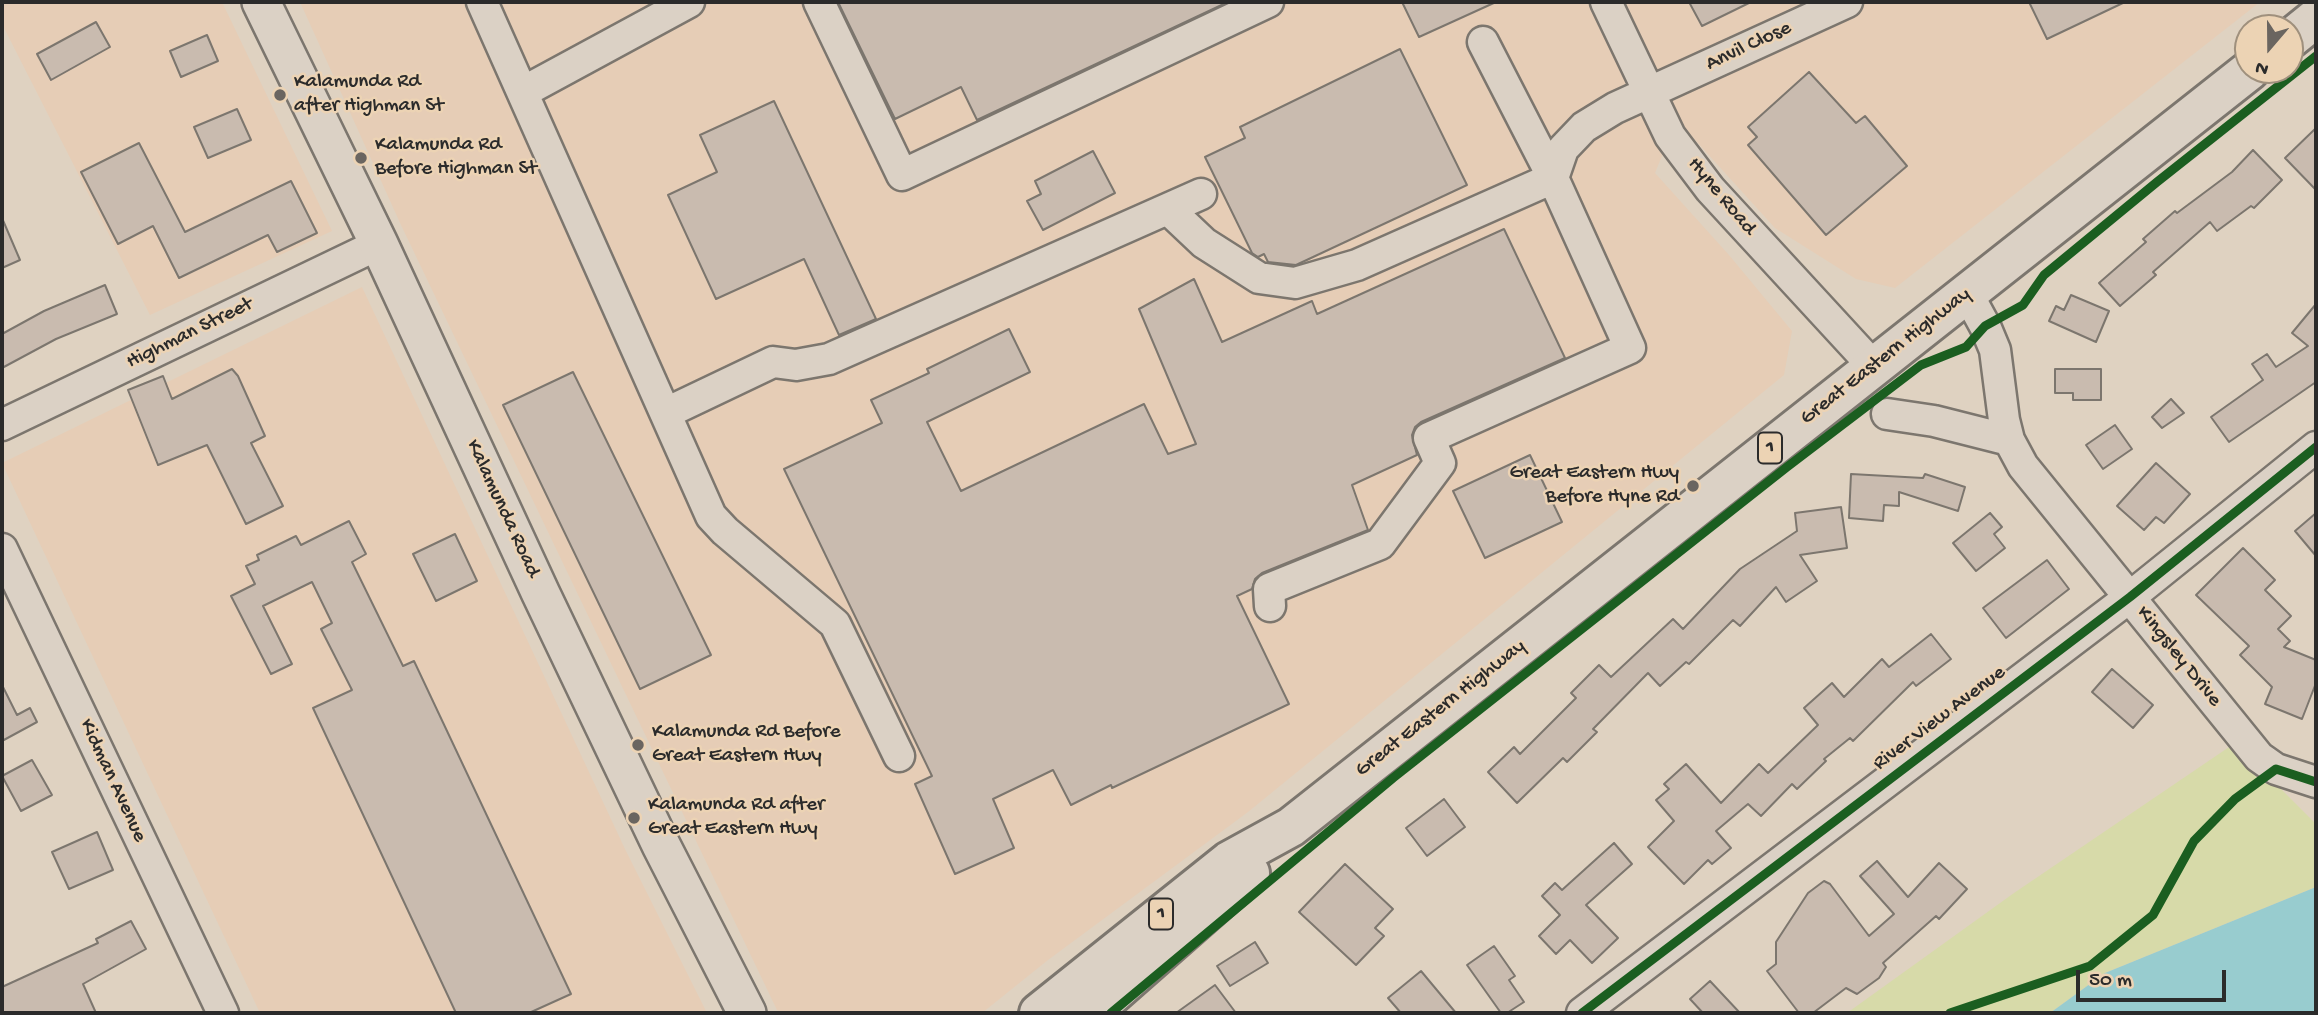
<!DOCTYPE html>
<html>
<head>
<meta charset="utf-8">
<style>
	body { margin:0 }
	#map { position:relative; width:2318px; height:1015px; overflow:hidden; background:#dfd2c1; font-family:"Gochi Hand",sans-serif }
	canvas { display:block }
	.frame { position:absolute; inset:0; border:4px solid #2b2b2b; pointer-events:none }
	.north { position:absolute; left:2234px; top:14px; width:70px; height:70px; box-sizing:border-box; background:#ecd3b4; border:2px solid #9f907d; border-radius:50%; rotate:200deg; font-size:19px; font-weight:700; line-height:28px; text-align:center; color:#2b2b2b }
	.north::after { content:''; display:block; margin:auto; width:24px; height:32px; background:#6a6560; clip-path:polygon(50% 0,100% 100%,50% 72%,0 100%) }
	.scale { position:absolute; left:2076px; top:970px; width:150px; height:32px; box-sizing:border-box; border:4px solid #2b2b2b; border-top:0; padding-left:9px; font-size:21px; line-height:24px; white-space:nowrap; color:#2b2b2b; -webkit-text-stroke:5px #ecd3b4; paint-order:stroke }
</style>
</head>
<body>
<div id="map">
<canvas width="2318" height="1015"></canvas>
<div class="frame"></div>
<div class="north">N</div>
<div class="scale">50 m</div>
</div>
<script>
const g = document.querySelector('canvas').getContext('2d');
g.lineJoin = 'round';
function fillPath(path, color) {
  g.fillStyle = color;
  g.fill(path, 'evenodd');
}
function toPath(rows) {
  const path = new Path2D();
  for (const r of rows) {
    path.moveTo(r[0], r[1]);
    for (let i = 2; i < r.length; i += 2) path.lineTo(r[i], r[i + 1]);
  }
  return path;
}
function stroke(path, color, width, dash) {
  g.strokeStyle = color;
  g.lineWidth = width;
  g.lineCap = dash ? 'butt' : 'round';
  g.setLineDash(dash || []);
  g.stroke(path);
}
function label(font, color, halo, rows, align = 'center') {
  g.font = font + ' "Gochi Hand",sans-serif';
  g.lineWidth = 5;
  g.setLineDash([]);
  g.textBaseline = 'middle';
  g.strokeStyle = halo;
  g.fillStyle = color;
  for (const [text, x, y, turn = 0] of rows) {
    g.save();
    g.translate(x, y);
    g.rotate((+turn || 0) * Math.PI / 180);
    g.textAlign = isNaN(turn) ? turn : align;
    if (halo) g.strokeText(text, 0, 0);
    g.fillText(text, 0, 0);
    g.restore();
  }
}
const built = toPath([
	[2,2,222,2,332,231,150,315,2,24],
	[300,2,2260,2,1895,288,1856,279,1775,228,1686,130,1670,136,1655,173,1729,255,1792,331,1784,375,1248,812,1048,960,982,1013,785,1013,777,1010,401,225],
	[362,287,625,849,707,1013,260,1013,2,463]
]);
const green = toPath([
	[2235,743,2316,824,2316,887,2105,973,2050,1013,1847,1013,2014,893]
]);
const water = toPath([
	[2316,887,2316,1013,2050,1013,2105,973]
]);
const building = toPath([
	[838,2,1228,2,977,120,961,87,895,119,838,2],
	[1402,2,1496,2,1419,37,1402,2],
	[1689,2,1751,2,1702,26,1689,2],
	[2029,2,2125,2,2047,39,2029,2],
	[96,22,110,47,51,80,37,54,96,22],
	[207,35,218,61,181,77,170,51,207,35],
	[1400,49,1467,185,1296,265,1268,262,1264,254,1258,257,1252,253,1205,157,1245,138,1240,127,1400,49],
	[1809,72,1856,123,1865,116,1907,166,1826,235,1748,145,1757,137,1748,127,1809,72],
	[774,101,876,319,839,335,804,259,716,299,668,195,717,172,700,135,774,101],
	[237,109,251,140,208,158,194,127,237,109],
	[2316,128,2316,190,2285,158,2316,128],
	[139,143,185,232,291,181,317,233,277,252,268,235,179,278,153,226,118,244,81,172,139,143],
	[2253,150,2282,180,2254,208,2251,206,2217,231,2210,222,2153,272,2156,275,2120,306,2099,283,2146,242,2143,239,2175,211,2177,213,2232,172,2253,150],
	[1093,151,1115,193,1043,230,1027,201,1041,194,1035,181,1093,151],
	[2,218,20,260,2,268,2,218],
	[1504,229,1565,358,1421,422,1415,427,1412,435,1417,455,1352,485,1368,530,1262,573,1255,579,1252,589,1237,596,1289,704,1112,788,1111,785,1071,805,1053,770,993,799,1014,848,955,874,915,784,932,776,784,469,882,423,871,400,929,373,927,369,1009,329,1030,372,927,422,961,491,1144,404,1168,454,1196,444,1139,309,1194,279,1222,342,1312,301,1317,314,1504,229],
	[105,285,117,314,56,339,2,368,2,334,44,311,105,285],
	[2071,295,2109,311,2096,342,2049,321,2056,306,2064,310,2071,295],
	[2316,304,2316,382,2229,442,2211,417,2263,380,2252,364,2267,354,2276,367,2308,346,2292,333,2316,304],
	[232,369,238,376,265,436,251,443,283,506,246,524,207,445,158,465,128,390,163,376,172,399,232,369],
	[2055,369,2101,369,2101,400,2073,400,2073,393,2055,393,2055,369],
	[573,372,711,655,640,689,503,405,573,372],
	[2171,399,2184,413,2162,428,2152,417,2171,399],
	[2115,425,2132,449,2103,469,2086,445,2115,425],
	[1530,455,1562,522,1485,558,1453,491,1530,455],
	[2156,463,2190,494,2164,523,2156,517,2144,530,2117,506,2156,463],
	[1851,474,1923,478,1925,474,1965,487,1958,511,1899,492,1899,506,1884,505,1883,521,1849,518,1851,474],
	[1841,507,1847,548,1800,555,1817,581,1786,602,1776,587,1740,626,1733,620,1689,664,1686,662,1660,686,1648,673,1593,729,1597,732,1567,762,1563,758,1517,803,1488,772,1514,747,1520,754,1576,698,1571,693,1599,665,1611,677,1673,619,1683,629,1740,569,1797,531,1795,513,1841,507],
	[1990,513,2002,527,1994,534,2005,548,1976,571,1953,543,1990,513],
	[2316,513,2316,556,2295,531,2316,513],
	[349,521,366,554,352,562,403,666,414,661,571,994,529,1013,456,1013,313,708,352,690,321,629,332,623,312,582,263,606,292,664,271,674,231,596,255,584,246,566,259,560,257,555,296,536,301,545,349,521],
	[455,534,477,581,436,601,413,554,455,534],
	[2243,548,2275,580,2265,590,2291,616,2278,629,2290,641,2284,647,2316,660,2316,683,2302,719,2265,704,2272,687,2240,655,2249,646,2196,595,2243,548],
	[2047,560,2069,589,2006,638,1983,608,2047,560],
	[1931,634,1951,659,1916,686,1913,682,1853,741,1850,738,1824,759,1826,761,1797,789,1792,784,1761,816,1748,804,1716,831,1731,848,1712,864,1708,860,1684,884,1648,847,1674,821,1656,800,1669,789,1664,784,1686,764,1721,803,1759,764,1768,773,1818,725,1804,708,1832,683,1844,697,1882,659,1889,667,1931,634],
	[2112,669,2153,705,2133,728,2092,692,2112,669],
	[2,685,17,715,30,708,37,722,2,741,2,685],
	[32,760,52,795,21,811,2,776,32,760],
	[1444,799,1465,827,1427,856,1406,828,1444,799],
	[97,832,113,870,69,889,52,852,97,832],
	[1614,843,1632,864,1586,905,1618,938,1592,963,1570,940,1556,954,1539,936,1560,915,1542,896,1555,883,1562,890,1614,843],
	[1877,861,1908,897,1939,863,1967,889,1939,919,1936,916,1883,963,1886,967,1879,978,1857,994,1846,988,1813,1013,1799,1013,1767,971,1776,964,1776,942,1808,893,1824,881,1830,884,1869,936,1894,914,1860,876,1877,861],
	[1345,864,1393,909,1375,928,1384,936,1356,965,1299,912,1345,864],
	[131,921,146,949,83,984,96,1013,2,1013,2,987,98,943,96,939,131,921],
	[1255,942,1268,963,1230,986,1217,966,1255,942],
	[1494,946,1515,976,1509,980,1524,1002,1507,1013,1501,1013,1467,965,1494,946],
	[1421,971,1456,1013,1401,1013,1388,998,1421,971],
	[1710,981,1740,1013,1703,1013,1690,999,1710,981],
	[1215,985,1236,1013,1176,1013,1215,985]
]);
const minor = toPath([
	[482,2,711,516,725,531,835,624,899,756],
	[819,2,902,175,1268,2],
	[1606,2,1670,136,1710,189,1874,367],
	[523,92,689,2],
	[1168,209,1204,243,1259,278,1295,283,1357,265,1553,178,1563,149,1584,127,1615,108,1847,2],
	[1967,293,1985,326,1995,350,2004,420,2009,440,2023,466,2259,757,2276,769,2316,782],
	[666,413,773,362,796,365,829,359,1201,194],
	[1887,414,1934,421,2009,440],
	[2,425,379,244],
	[2,549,223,1013],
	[1270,606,1269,589,1380,544,1440,463,1429,438,1630,348,1553,178,1483,42],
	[1582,1013,2130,597,2316,447]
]);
const major = toPath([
	[261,2,379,244,541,594,661,845,747,1013]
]);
const highway = toPath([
	[2290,39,2316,18],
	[1039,1013,1229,861,1291,827,2250,70],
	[1091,1013,1250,873]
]);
const cycleway = toPath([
	[1111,1013,1393,778,1787,467,1921,365,1966,347,1985,326,2023,305,2044,275,2157,182,2316,56],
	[1582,1013,2130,597,2316,447],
	[1950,1013,2090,966,2153,915,2194,841,2235,799,2276,769,2316,782]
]);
const markers = [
	[280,95,7,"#6a6560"],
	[361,158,7,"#6a6560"],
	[1693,486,7,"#6a6560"],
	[638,745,7,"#6a6560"],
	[634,818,7,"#6a6560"]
];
const shields = [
	[1770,448,24],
	[1161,914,24]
];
const shieldNames = [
	["1",1770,448],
	["1",1161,914]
];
const streetNames = [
	["Anvil Close",1749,47,-25],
	["Hyne Road",1721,197,50],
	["Highman Street",190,334,-26],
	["Great Eastern Highway",1886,357,-38],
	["Kalamunda Road",502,509,65],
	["Kingsley Drive",2178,657,51],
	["Great Eastern Highway",1441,709,-38],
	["River View Avenue",1940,719,-37],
	["Kidman Avenue",112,781,65]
];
const poiNames = [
	["Kalamunda Rd",294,83],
	["after Highman St",294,107],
	["Kalamunda Rd",375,146],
	["Before Highman St",375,170],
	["Great Eastern Hwy",1679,474,"right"],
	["Before Hyne Rd",1679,498,"right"],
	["Kalamunda Rd Before",652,733],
	["Great Eastern Hwy",652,757],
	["Kalamunda Rd after",648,806],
	["Great Eastern Hwy",648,830]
];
fillPath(built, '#e6cdb6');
fillPath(green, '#d7daa9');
fillPath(water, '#98cccf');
fillPath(building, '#c9bbaf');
stroke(building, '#7c766e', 2);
stroke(minor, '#7c766e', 35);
stroke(major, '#7c766e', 42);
stroke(highway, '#7c766e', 44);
stroke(minor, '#dbd1c5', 30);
stroke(major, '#dbd1c5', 37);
stroke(highway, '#dbd1c5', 38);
stroke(cycleway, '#1b5e20', 9);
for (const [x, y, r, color] of markers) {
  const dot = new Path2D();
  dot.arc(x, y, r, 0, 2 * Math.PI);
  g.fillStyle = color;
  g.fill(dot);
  stroke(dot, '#ecd3b4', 2.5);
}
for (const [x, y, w] of shields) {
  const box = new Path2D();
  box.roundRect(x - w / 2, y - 15.5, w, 31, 5);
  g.fillStyle = '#ecd3b4';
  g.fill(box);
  stroke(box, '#2b2b2b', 2);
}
label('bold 19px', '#2b2b2b', null, shieldNames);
label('21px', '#2b2b2b', '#ecd3b4', streetNames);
label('21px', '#2b2b2b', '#ecd3b4', poiNames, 'left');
</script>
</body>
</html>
